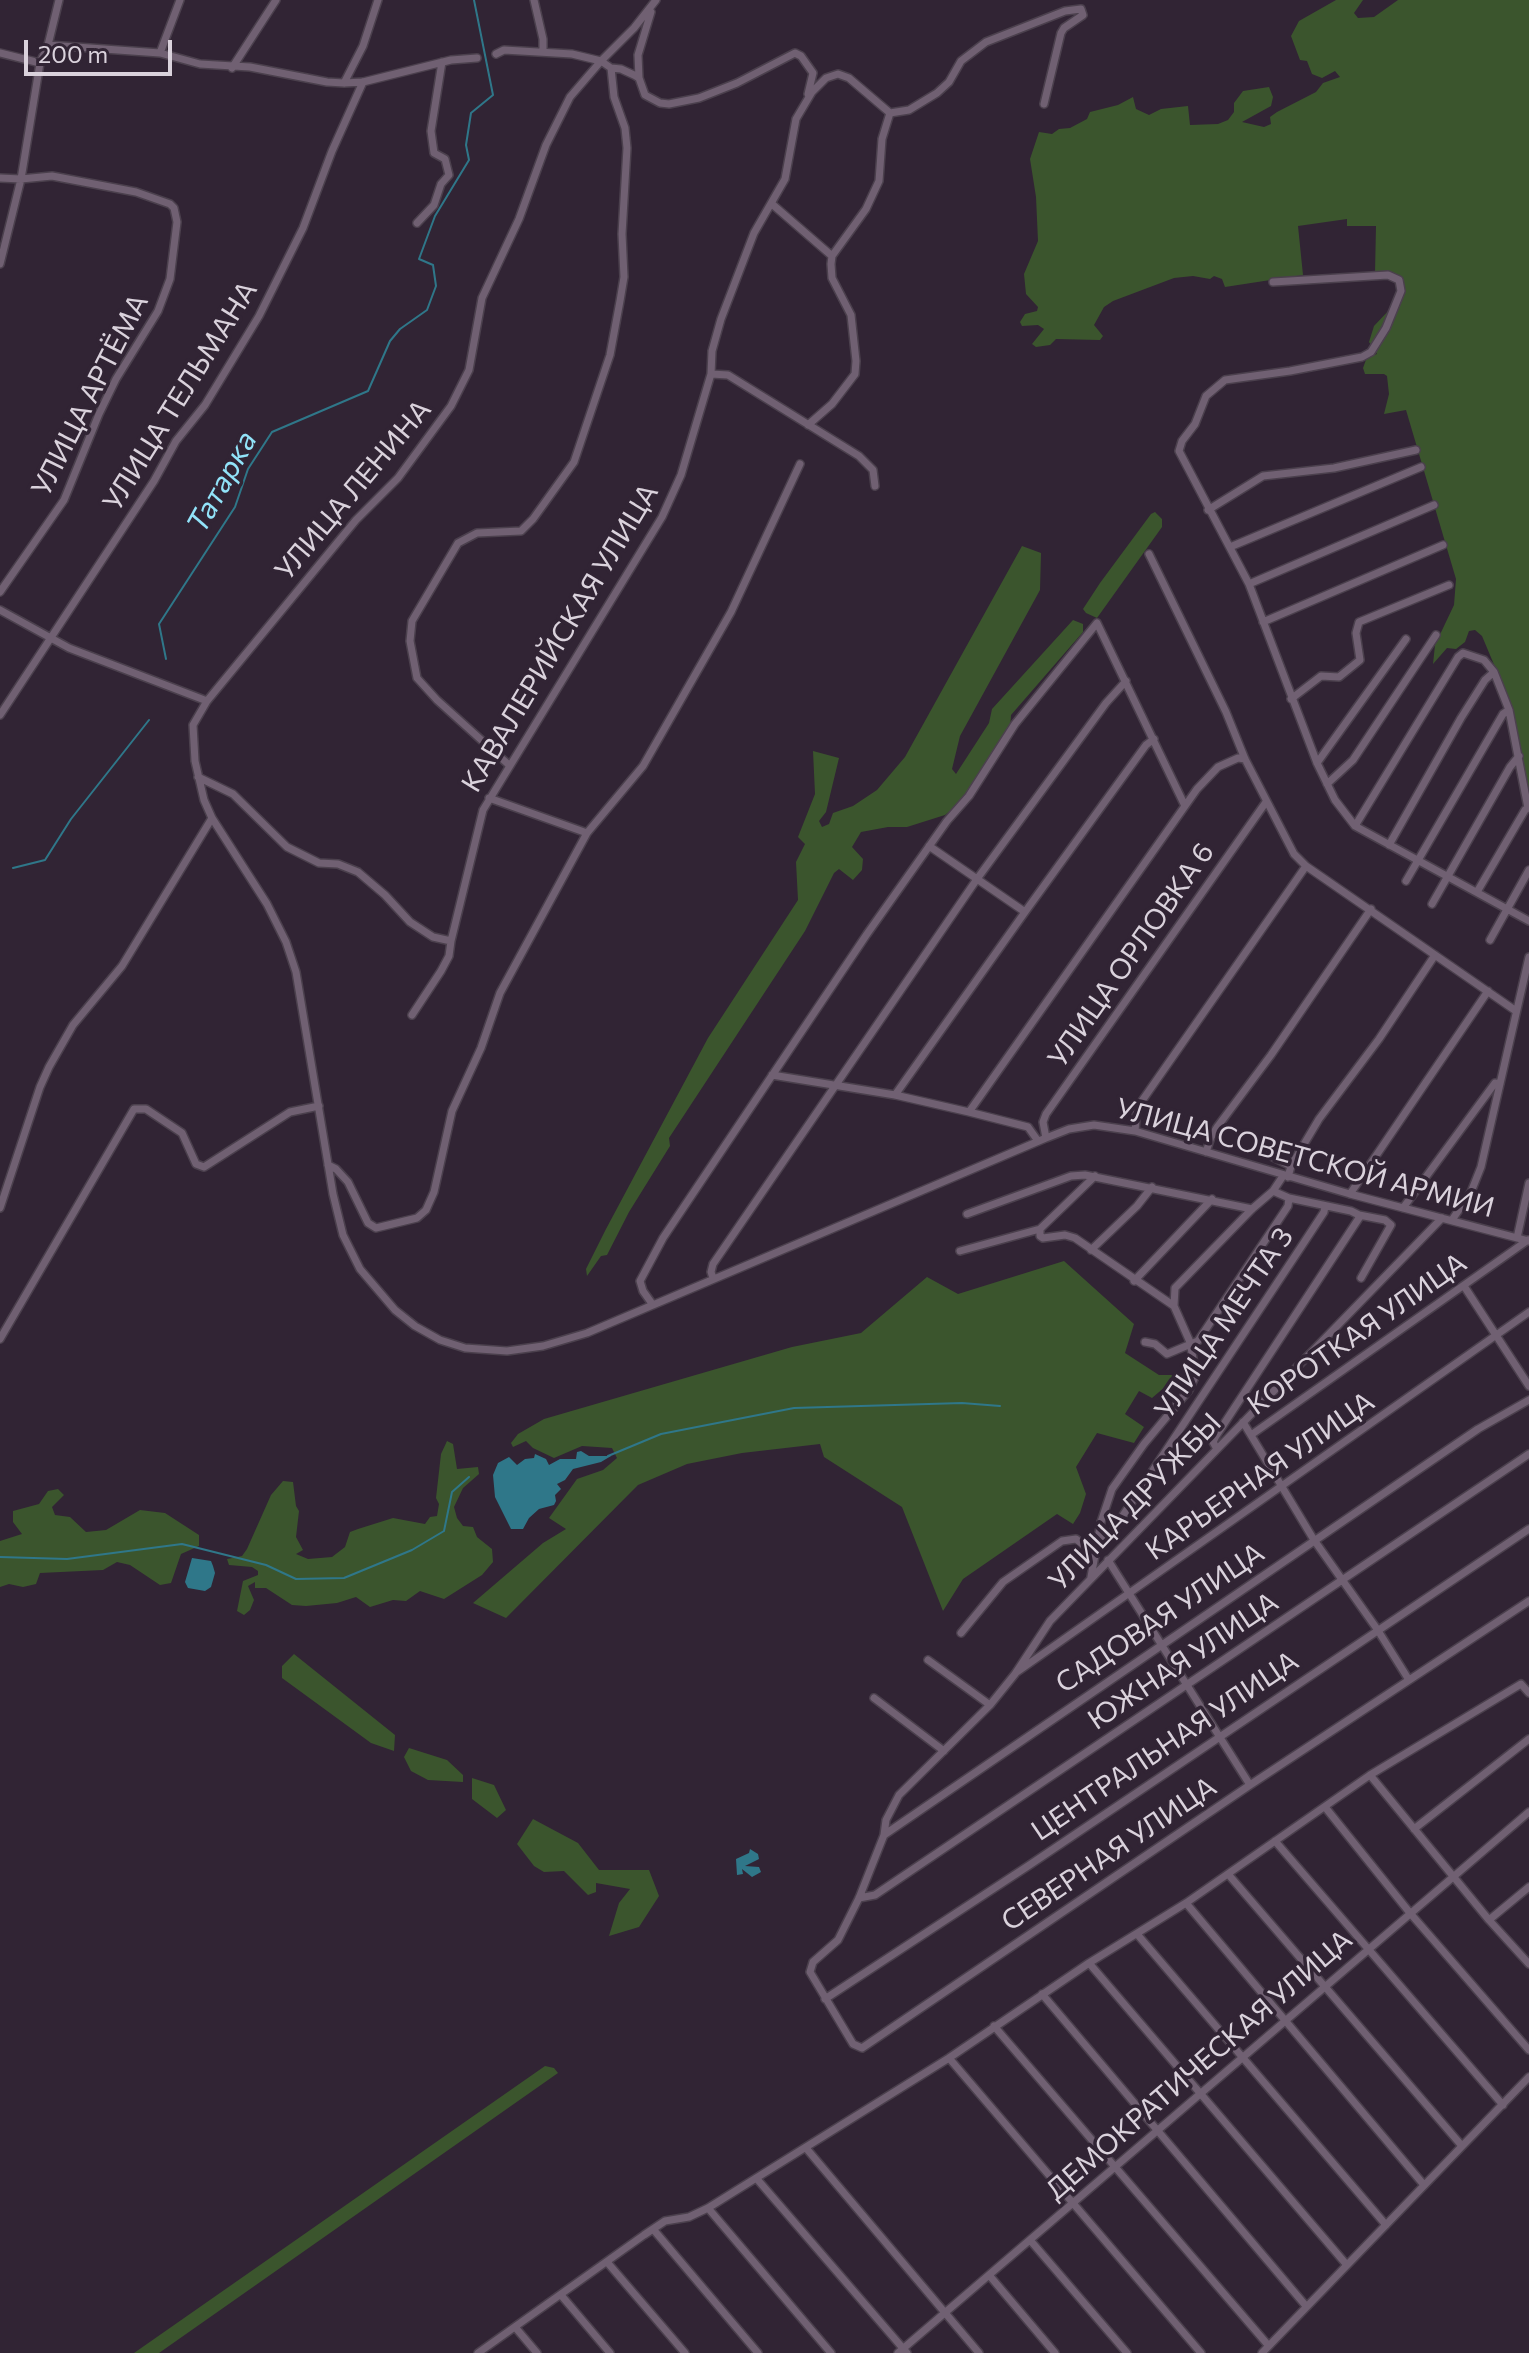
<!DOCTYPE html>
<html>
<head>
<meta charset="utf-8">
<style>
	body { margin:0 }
	#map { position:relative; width:1529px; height:2353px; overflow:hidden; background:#312434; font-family:Commissioner,sans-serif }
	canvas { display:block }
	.scale { position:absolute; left:24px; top:40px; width:148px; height:36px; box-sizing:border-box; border:4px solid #dad2dc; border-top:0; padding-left:10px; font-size:24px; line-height:28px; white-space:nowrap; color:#dad2dc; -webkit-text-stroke:6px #312434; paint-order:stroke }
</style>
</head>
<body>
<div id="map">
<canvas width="1529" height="2353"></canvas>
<div class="scale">200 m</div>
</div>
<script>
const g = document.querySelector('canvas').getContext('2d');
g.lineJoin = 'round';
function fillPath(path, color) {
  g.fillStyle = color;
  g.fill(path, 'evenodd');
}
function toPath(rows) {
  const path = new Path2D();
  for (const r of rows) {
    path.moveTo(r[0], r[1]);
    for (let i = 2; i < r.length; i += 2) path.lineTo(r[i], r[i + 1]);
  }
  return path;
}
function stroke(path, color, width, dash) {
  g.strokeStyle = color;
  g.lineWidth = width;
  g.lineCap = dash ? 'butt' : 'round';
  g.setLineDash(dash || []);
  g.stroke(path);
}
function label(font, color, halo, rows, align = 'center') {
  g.font = font + ' Commissioner,sans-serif';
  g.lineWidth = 7;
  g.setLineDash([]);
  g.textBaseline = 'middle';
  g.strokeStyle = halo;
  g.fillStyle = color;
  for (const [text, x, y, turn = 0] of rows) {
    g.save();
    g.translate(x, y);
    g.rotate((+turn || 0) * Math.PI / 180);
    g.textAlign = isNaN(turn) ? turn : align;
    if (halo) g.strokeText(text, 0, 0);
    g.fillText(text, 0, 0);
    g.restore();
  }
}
const green = toPath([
	[1336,0,1363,0,1354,13,1358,18,1374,17,1398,0,1529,0,1529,800,1520,791,1521,758,1511,705,1482,636,1475,630,1469,631,1465,642,1456,649,1447,648,1433,664,1435,645,1454,605,1456,579,1406,410,1384,414,1389,394,1387,376,1384,374,1365,374,1363,368,1367,357,1377,354,1369,342,1374,326,1391,308,1403,282,1375,273,1376,226,1347,226,1347,219,1298,226,1303,275,1225,287,1222,279,1214,276,1210,279,1193,276,1174,278,1113,301,1104,307,1094,325,1103,336,1100,340,1056,339,1050,345,1036,347,1032,344,1044,329,1038,325,1022,326,1020,322,1025,314,1037,311,1038,307,1026,294,1024,274,1038,241,1036,197,1030,159,1039,132,1052,134,1059,129,1070,128,1087,119,1090,112,1118,105,1133,97,1136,109,1149,115,1161,109,1188,106,1190,125,1218,124,1228,120,1234,112,1234,103,1243,91,1269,87,1273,97,1271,106,1242,122,1264,127,1271,124,1270,117,1277,112,1316,92,1323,83,1340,77,1335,71,1322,78,1312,74,1307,61,1300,60,1291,36,1299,21],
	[1155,512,1162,519,1162,527,1097,618,1086,613,1083,609,1100,583,1151,514],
	[1022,546,1041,553,1040,590,960,736,952,769,956,774,989,723,992,709,1073,620,1083,624,1083,632,1011,715,1010,729,959,804,945,815,907,827,888,827,861,832,852,847,863,859,862,870,853,880,839,869,834,873,805,931,669,1138,670,1146,629,1212,607,1255,601,1256,587,1276,586,1269,606,1229,708,1038,798,900,796,862,805,844,798,837,815,794,813,751,839,758,826,812,819,821,822,827,829,824,833,813,853,806,877,790,905,757],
	[1064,1261,1134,1324,1125,1353,1159,1375,1179,1375,1152,1398,1139,1391,1125,1414,1144,1427,1134,1443,1097,1433,1076,1467,1086,1494,1080,1513,1073,1524,1057,1514,963,1579,943,1611,902,1507,824,1457,820,1444,742,1453,687,1464,638,1485,506,1618,473,1603,543,1543,566,1529,549,1518,577,1479,603,1470,617,1458,612,1448,582,1446,554,1458,533,1448,526,1441,513,1447,511,1443,518,1434,544,1419,792,1347,861,1333,927,1277,958,1294],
	[447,1441,453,1444,457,1469,478,1467,479,1474,463,1488,454,1507,457,1518,463,1526,473,1527,477,1537,492,1549,493,1562,482,1575,444,1599,420,1591,406,1601,393,1600,370,1607,356,1597,337,1603,306,1606,292,1605,266,1588,255,1588,255,1582,248,1586,254,1600,250,1610,244,1615,237,1611,243,1581,258,1575,258,1571,252,1567,229,1565,227,1559,242,1556,247,1549,271,1495,283,1481,293,1482,296,1506,299,1511,296,1537,303,1550,296,1554,308,1559,332,1557,345,1547,350,1532,358,1529,393,1518,425,1524,430,1517,437,1516,439,1504,436,1498,441,1454],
	[58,1489,64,1495,52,1507,55,1515,70,1517,86,1532,106,1530,140,1510,165,1513,199,1535,199,1546,181,1554,171,1583,160,1585,130,1565,117,1562,103,1570,40,1573,36,1584,23,1587,9,1584,0,1587,0,1541,22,1534,13,1522,13,1511,39,1504,48,1491],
	[294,1654,395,1735,394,1751,371,1743,282,1678,282,1666],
	[409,1748,447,1760,463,1775,463,1782,428,1780,411,1771,404,1757],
	[472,1778,494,1785,506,1810,497,1818,472,1799],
	[533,1819,578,1843,599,1870,649,1870,659,1896,639,1927,609,1936,619,1903,630,1889,596,1883,596,1892,588,1895,564,1871,544,1872,534,1866,517,1844],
	[545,2066,554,2068,558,2073,159,2353,134,2353]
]);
const water = toPath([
	[581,1451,589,1456,611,1456,601,1462,573,1469,565,1480,557,1484,561,1489,555,1495,556,1501,554,1505,539,1509,529,1518,523,1529,511,1529,495,1497,493,1475,498,1463,509,1457,517,1465,525,1459,534,1458,535,1454,546,1459,549,1465,560,1459,576,1459,577,1452],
	[192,1558,211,1561,213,1566,215,1573,211,1587,205,1591,188,1588,185,1582],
	[750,1849,758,1854,759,1859,745,1866,759,1867,761,1872,752,1877,742,1869,743,1874,737,1875,736,1859,749,1853]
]);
const stream = toPath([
	[166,659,159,624,235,507,248,469,272,432,368,391,390,341,400,329,427,310,436,286,433,265,419,259,435,216,469,160,466,145,471,113,493,95,474,0],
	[13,868,45,860,71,819,149,720],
	[608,1456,661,1434,794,1408,962,1403,1000,1406],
	[0,1557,67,1559,182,1544,266,1565,296,1579,344,1578,412,1550,444,1531,452,1492,469,1477]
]);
const minor = toPath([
	[534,0,543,39,543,52],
	[656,0,634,28,601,61,570,97,546,145,519,219,482,298,469,370,451,406,398,478,356,520,207,701,193,725,195,761,204,800,212,818,267,904,286,942,296,972,333,1194,343,1235,360,1269,395,1310,415,1326,440,1340,465,1348,507,1351,543,1346,587,1333,1046,1138,1069,1129,1094,1125,1135,1131,1350,1194,1529,1241],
	[48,45,160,53,200,64,250,67,327,82,344,83,363,82,451,60,477,58],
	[0,53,40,63],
	[160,53,180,0],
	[496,54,504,50,572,54,601,61,611,68,614,97,625,128,627,148,622,234,624,277,620,301,610,355,574,462,533,519,521,531,477,533,458,543,412,621,410,641,417,678,437,700,509,765],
	[232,68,276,0],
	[611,68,621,69,634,75,639,78,645,95,660,103,669,104,699,98,737,83,795,53,801,56,813,73,808,94],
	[639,78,638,55,651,12],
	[344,83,363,46,378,0],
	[0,178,21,179,52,176,136,192,170,204,174,208,177,222,170,279,158,311,116,379,99,414,64,500,0,592],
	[772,204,832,256],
	[417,223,434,205,441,184,449,175,445,159,434,153,431,131,442,62],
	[0,264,21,179,40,63,48,45,59,0],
	[1273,282,1388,275,1399,280,1401,291,1386,328,1371,352,1362,357,1290,371,1225,380,1206,396,1195,424,1182,441,1179,451,1249,584,1317,763,1335,800,1355,826,1529,921],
	[711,374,728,375,859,456,873,470,875,486],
	[808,425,832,404,855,374,856,361,851,315,832,278,831,264,832,256,866,209,879,181,882,139,890,113],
	[1208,510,1263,476,1334,468,1416,450],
	[1230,547,1421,467],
	[1149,554,1226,712,1245,759,1294,854,1306,866,1516,1011],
	[1249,584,1434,505],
	[0,610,69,648,207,701],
	[1263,622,1443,545],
	[1291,699,1321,676,1339,677,1360,660,1356,633,1359,622,1449,585],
	[0,715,154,481,176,441,205,405,259,316,303,228,332,151,363,82],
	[1317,763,1406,639],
	[198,777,233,794,287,847,319,863,338,864,358,872,385,895,410,922,433,937,451,941,483,810,662,517,681,475,711,374,712,351,721,319,754,233,785,179,796,119,812,92,826,78,838,74,849,78,890,113,909,110,937,93,949,82,961,61,986,42,1065,11,1081,9,1083,15,1064,28,1061,33,1044,104],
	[1327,784,1353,760,1436,635],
	[489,798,587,833],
	[1355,826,1458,657,1463,653,1484,660,1494,672,1509,710,1528,808,1525,810,1477,892],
	[1389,845,1461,718,1485,680,1494,672],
	[929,846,1025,912],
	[1406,881,1503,714,1509,710],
	[1432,904,1510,767,1519,756],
	[1490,940,1529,870],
	[412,1015,441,971,449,956,451,941],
	[772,1075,895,1095,969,1112,1028,1127,1038,1141],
	[895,1095,1025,912,1146,745,1154,739],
	[969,1112,1197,789,1218,767,1238,758,1245,759],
	[1135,1131,1137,1108,1306,866],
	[1046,1138,1043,1122,1046,1114,1266,802],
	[1206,1152,1211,1137,1218,1126,1271,1055,1371,909],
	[1265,1153,1291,1166],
	[328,1165,336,1169,348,1182,368,1223,376,1228,417,1218,426,1210,434,1192,452,1111,481,1048,500,993,587,833,643,766,731,612,800,464],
	[1288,1177,1291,1166,1319,1119,1379,1039,1435,955],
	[1350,1194,1488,991],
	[0,1208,40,1087,49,1067,73,1025,122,966,212,818],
	[1403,1208,1495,1083,1500,1084],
	[967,1214,1071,1176,1085,1175,1252,1209],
	[1359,1215,1385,1220,1391,1225,1361,1278],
	[1452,1220,1471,1192,1481,1167,1529,957],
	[1040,1229,1040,1236,1043,1238,1065,1235,1075,1238,1174,1306],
	[1040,1229,1095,1176],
	[1517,1238,1529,1183],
	[1091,1250,1137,1206,1152,1187],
	[960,1251,1040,1229],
	[713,1278,711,1272,713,1264,977,879,1106,703,1126,681],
	[1134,1281,1212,1199],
	[1464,1286,1529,1386],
	[653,1305,643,1291,640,1281,663,1238,867,934,947,821,969,796,1015,724,1097,623,1185,806],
	[0,1339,134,1109,146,1109,182,1133,196,1164,204,1167,290,1112,319,1106],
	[1145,1342,1155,1344,1167,1354,1198,1341,1288,1206,1289,1198],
	[1529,1400,1478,1429,884,1835,859,1898,838,1940,813,1962,810,1972,853,2044,862,2048,1250,1785,1529,1601],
	[1243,1422,1314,1540,1377,1629,1409,1680],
	[1251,1435,1528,1240],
	[1217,1449,1213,1442,1216,1436,1359,1218,1359,1215,1351,1211,1289,1198,1273,1191],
	[1099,1540,1110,1535,1301,1247,1324,1212,1325,1206],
	[1108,1560,1250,1785],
	[1091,1577,1101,1522,1112,1489,1144,1444,1189,1390,1196,1375,1190,1342,1174,1306,1175,1288,1252,1209,1273,1191,1283,1176],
	[961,1633,1003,1582,1062,1541,1076,1539,1091,1551,1096,1550],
	[928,1660,990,1705],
	[1017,1672,1529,1312],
	[874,1698,944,1751],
	[1370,1775,1489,1920,1529,1964],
	[1325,1807,1410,1913,1529,2050],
	[1414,1829,1529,1739],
	[884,1835,886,1820,899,1795,990,1705,1015,1674,1050,1621,1442,1218],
	[1275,1841,1503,2105],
	[1228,1874,1462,2146],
	[859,1898,875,1895,1529,1454],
	[1186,1903,1424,2185],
	[1489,1920,1529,1887],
	[1137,1934,1386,2225],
	[1089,1963,1346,2264],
	[1042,1994,1306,2306],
	[825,1999,1028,1866,1529,1529],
	[994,2026,1268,2345],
	[949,2058,1201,2353],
	[806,2148,979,2353],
	[757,2179,907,2353],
	[708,2208,831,2353],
	[653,2229,758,2353],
	[1030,2240,1127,2353],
	[607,2262,685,2353],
	[989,2275,1055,2353],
	[561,2295,610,2353],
	[515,2327,537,2353],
	[478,2353,644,2235,665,2221,689,2217,708,2208,949,2058,1089,1963,1186,1903,1370,1775,1521,1684,1529,1693],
	[898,2353,1529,1812],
	[1262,2353,1529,2077]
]);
const streetNames = [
	["УЛИЦА АРТЁМА",90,395,-63],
	["УЛИЦА ТЕЛЬМАНА",180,396,-58],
	["УЛИЦА ЛЕНИНА",353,490,-50],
	["КАВАЛЕРИЙСКАЯ УЛИЦА",560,638,-59],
	["УЛИЦА ОРЛОВКА 6",1131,955,-55],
	["УЛИЦА СОВЕТСКОЙ АРМИИ",1305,1158,15],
	["УЛИЦА МЕЧТА 3",1224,1323,-56],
	["КОРОТКАЯ УЛИЦА",1357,1334,-35],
	["КАРЬЕРНАЯ УЛИЦА",1260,1476,-35],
	["УЛИЦА ДРУЖБЫ",1135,1502,-46],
	["САДОВАЯ УЛИЦА",1160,1618,-34],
	["ЮЖНАЯ УЛИЦА",1183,1661,-34],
	["ЦЕНТРАЛЬНАЯ УЛИЦА",1165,1746,-34],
	["СЕВЕРНАЯ УЛИЦА",1109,1854,-34],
	["ДЕМОКРАТИЧЕСКАЯ УЛИЦА",1199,2065,-41]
];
const waterNames = [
	["Татарка",222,482,-61]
];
fillPath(green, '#3b552d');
fillPath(water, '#2f7789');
stroke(stream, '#2f7789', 2);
stroke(minor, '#4b404d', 10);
stroke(minor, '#706072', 7);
label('28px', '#dad2dc', '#312434', streetNames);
label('italic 30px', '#92e3f9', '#312434', waterNames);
</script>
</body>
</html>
